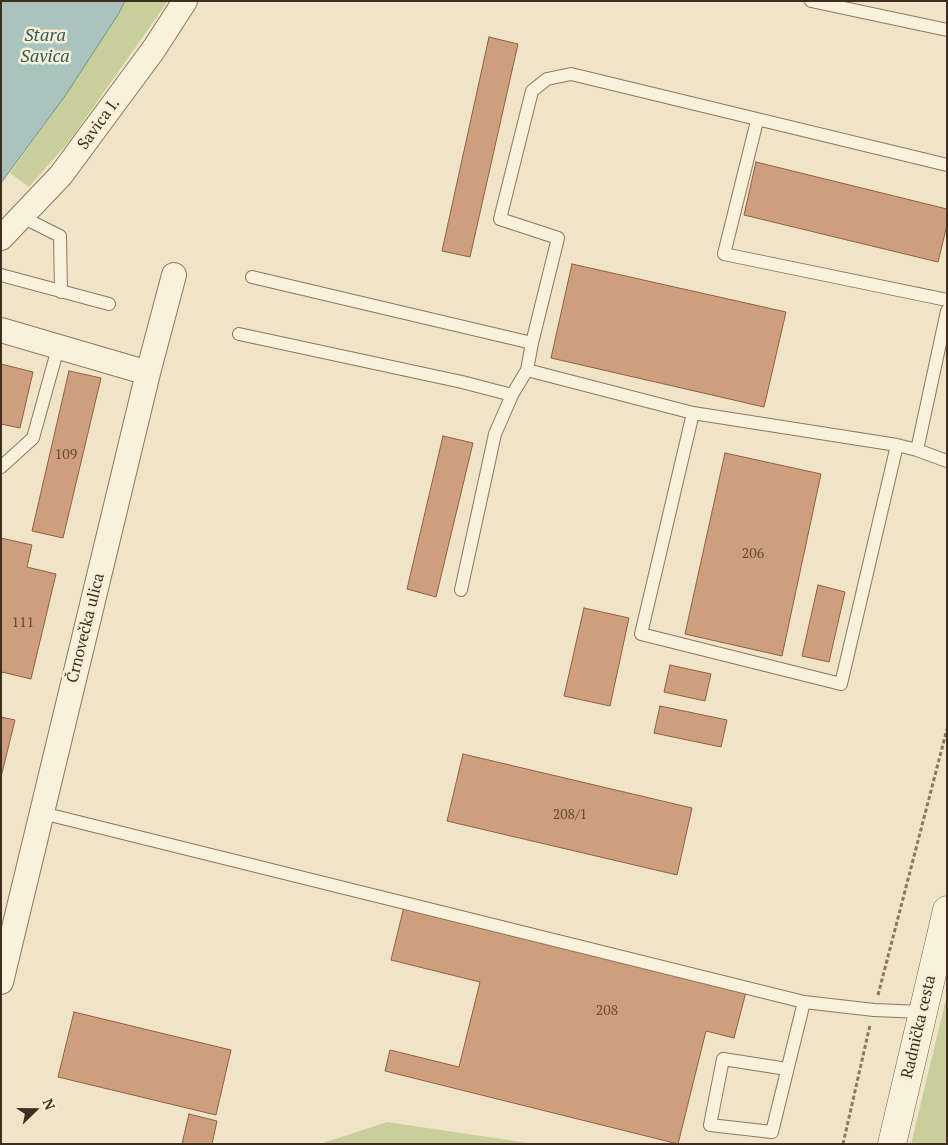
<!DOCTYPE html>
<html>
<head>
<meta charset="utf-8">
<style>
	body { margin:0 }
	#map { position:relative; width:948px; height:1145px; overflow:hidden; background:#f0e4c8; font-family:"PT Serif",serif }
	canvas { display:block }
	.frame { position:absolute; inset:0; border:2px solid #3d2e20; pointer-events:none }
	.north { position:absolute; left:10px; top:1085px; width:50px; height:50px; -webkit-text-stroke:4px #f7eed8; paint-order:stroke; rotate:68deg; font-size:14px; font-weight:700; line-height:20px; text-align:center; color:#3d2e20 }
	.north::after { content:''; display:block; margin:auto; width:18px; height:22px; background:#3d2e20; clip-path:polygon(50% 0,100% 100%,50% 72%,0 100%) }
</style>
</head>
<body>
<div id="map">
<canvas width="948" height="1145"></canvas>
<div class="frame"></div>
<div class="north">N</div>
</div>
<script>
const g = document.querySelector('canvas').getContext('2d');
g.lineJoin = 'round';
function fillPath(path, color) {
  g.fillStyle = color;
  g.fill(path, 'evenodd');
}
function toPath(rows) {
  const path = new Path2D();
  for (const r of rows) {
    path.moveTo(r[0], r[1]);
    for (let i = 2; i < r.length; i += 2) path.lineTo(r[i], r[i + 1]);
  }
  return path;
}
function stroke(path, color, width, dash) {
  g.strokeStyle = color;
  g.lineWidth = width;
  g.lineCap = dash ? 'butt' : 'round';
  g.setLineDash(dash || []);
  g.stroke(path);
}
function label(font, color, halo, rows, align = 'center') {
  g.font = font + ' "PT Serif",serif';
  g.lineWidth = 5;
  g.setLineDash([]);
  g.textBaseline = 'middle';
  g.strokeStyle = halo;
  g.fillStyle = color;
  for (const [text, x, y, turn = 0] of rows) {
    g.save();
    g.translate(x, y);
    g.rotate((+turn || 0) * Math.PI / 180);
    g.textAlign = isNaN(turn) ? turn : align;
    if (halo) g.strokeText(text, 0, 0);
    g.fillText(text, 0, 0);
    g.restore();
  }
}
const green = toPath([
	[125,1,168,1,71,139,29,187,10,173,65,96,119,13],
	[947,995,947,1144,911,1144],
	[387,1122,535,1144,320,1144]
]);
const water = toPath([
	[1,1,125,1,119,13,65,96,1,183,1,1]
]);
const building = toPath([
	[489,37,518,44,470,257,442,251,489,37],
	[756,162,947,209,947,225,938,262,744,215,756,162],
	[572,264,786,312,764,407,551,358,572,264],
	[1,364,33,372,20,428,1,424,1,364],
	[69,371,101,378,63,538,32,531,69,371],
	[443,436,473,443,436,597,407,589,443,436],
	[725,453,821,474,782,656,685,634,725,453],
	[1,538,32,545,27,567,56,574,31,679,2,672,1,676,1,538],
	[818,585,845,592,829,662,802,656,818,585],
	[584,608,629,618,610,706,564,696,584,608],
	[670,665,711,674,705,701,664,692,670,665],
	[660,706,727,720,721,747,654,733,660,706],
	[1,717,15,720,1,777,1,717],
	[463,754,692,808,677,875,447,821,463,754],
	[404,907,746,992,734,1038,706,1031,678,1144,385,1071,390,1050,459,1067,480,982,391,960,404,907],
	[74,1012,231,1050,216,1115,58,1077,74,1012],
	[189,1114,217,1121,212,1144,182,1144,189,1114]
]);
const path = toPath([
	[878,995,947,729],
	[843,1144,870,1025]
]);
const service = toPath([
	[811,1,947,30],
	[757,121,724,254,947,300],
	[22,217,60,236,61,292],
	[1,275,109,304],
	[252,277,532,343],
	[239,334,462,382,512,395],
	[527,370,693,413,897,445,917,450,947,461],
	[693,413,641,634,841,684,897,445],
	[917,450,947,311],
	[1,467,33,438,58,348],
	[461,590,495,434,512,395,527,370,532,343,558,238,500,219,532,91,547,79,571,74,947,165],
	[42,813,804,1002,874,1010,922,1012],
	[787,1069,723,1059,710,1125,772,1132,804,1002]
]);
const minor = toPath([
	[1,238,61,175,154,49,185,1],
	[1,330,148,373],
	[1,982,148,373,174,275]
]);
const secondary = toPath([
	[892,1144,947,910]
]);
const numberNames = [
	["109",66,455],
	["206",753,554],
	["111",23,623],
	["208/1",570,815],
	["208",607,1011]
];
const streetNames = [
	["Savica I.",99,124,-54],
	["Črnovečka ulica",86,628,-76],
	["Radnička cesta",919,1027,-77]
];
const waterNames = [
	["Stara",45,36],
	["Savica",45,57]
];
fillPath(green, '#c9cf9b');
fillPath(water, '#a9c4bc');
stroke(water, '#6f938a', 1);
fillPath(building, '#cf9f7d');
stroke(building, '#8d5f41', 1);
stroke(service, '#8d765c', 14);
stroke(minor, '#8d765c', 26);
stroke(secondary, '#6f573f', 29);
stroke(path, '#8d765c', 3, [4, 2.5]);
stroke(service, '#faf1dc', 12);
stroke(minor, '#faf1dc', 24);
stroke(secondary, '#faf1dc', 28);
label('14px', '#624a37', null, numberNames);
label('16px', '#3d2e20', '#f7eed8', streetNames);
label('italic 18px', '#2f5d5a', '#f7eed8', waterNames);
</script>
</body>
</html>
